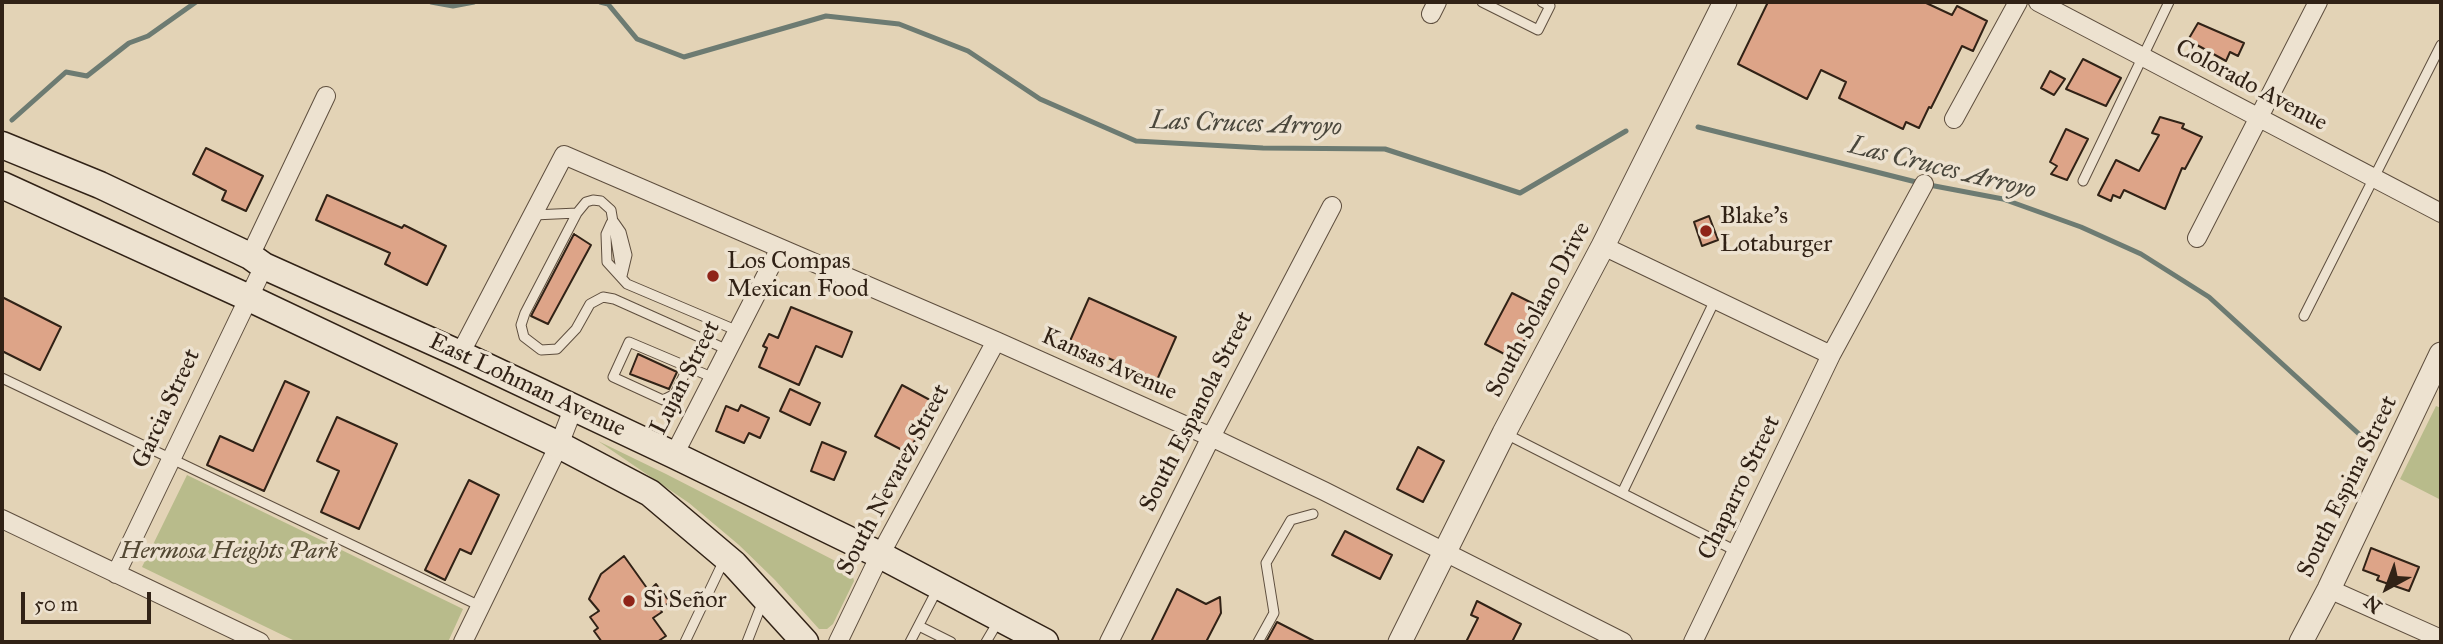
<!DOCTYPE html>
<html>
<head>
<meta charset="utf-8">
<style>
	body { margin:0 }
	#map { position:relative; width:2443px; height:644px; overflow:hidden; background:#e3d3b6; font-family:"IM FELL Great Primer",serif }
	canvas { display:block }
	.frame { position:absolute; inset:0; border:4px solid #312216; pointer-events:none }
	.north { position:absolute; left:2352px; top:553px; width:70px; height:70px; -webkit-text-stroke:5px #ede2d0; paint-order:stroke; rotate:221deg; font-size:19px; font-weight:700; line-height:28px; text-align:center; color:#312216 }
	.north::after { content:''; display:block; margin:auto; width:24px; height:32px; background:#312216; clip-path:polygon(50% 0,100% 100%,50% 72%,0 100%) }
	.scale { position:absolute; left:21px; top:592px; width:130px; height:32px; box-sizing:border-box; border:4px solid #312216; border-top:0; padding-left:9px; font-size:21px; line-height:24px; white-space:nowrap; color:#312216; -webkit-text-stroke:5px #ede2d0; paint-order:stroke }
</style>
</head>
<body>
<div id="map">
<canvas width="2443" height="644"></canvas>
<div class="frame"></div>
<div class="north">N</div>
<div class="scale">50 m</div>
</div>
<script>
const g = document.querySelector('canvas').getContext('2d');
g.lineJoin = 'round';
function fillPath(path, color) {
  g.fillStyle = color;
  g.fill(path, 'evenodd');
}
function toPath(rows) {
  const path = new Path2D();
  for (const r of rows) {
    path.moveTo(r[0], r[1]);
    for (let i = 2; i < r.length; i += 2) path.lineTo(r[i], r[i + 1]);
  }
  return path;
}
function stroke(path, color, width, dash) {
  g.strokeStyle = color;
  g.lineWidth = width;
  g.lineCap = dash ? 'butt' : 'round';
  g.setLineDash(dash || []);
  g.stroke(path);
}
function label(font, color, halo, rows, align = 'center') {
  g.font = font + ' "IM FELL Great Primer",serif';
  g.lineWidth = 7;
  g.setLineDash([]);
  g.textBaseline = 'middle';
  g.strokeStyle = halo;
  g.fillStyle = color;
  for (const [text, x, y, turn = 0] of rows) {
    g.save();
    g.translate(x, y);
    g.rotate((+turn || 0) * Math.PI / 180);
    g.textAlign = isNaN(turn) ? turn : align;
    if (halo) g.strokeText(text, 0, 0);
    g.fillText(text, 0, 0);
    g.restore();
  }
}
const green = toPath([
	[2436,406,2441,408,2441,500,2400,479],
	[598,441,666,474,851,569,854,581,833,624,827,629,819,629,775,580,739,545,689,503],
	[187,475,463,609,448,642,297,642,142,567]
]);
const stream = toPath([
	[431,2,453,6,474,2],
	[600,2,608,4,637,39,684,57,826,16,899,24,968,51,1040,99,1136,141,1263,148,1385,149,1520,193,1626,131],
	[12,120,66,72,87,76,129,43,148,36,196,2],
	[1698,127,1924,184,2003,199,2081,227,2141,254,2209,297,2359,434]
]);
const building = toPath([
	[1768,2,1924,2,1952,15,1957,6,1987,21,1973,51,1962,46,1931,108,1929,107,1919,128,1906,122,1903,129,1839,98,1846,82,1821,70,1807,99,1738,64,1768,2],
	[2198,23,2244,43,2238,56,2230,52,2226,61,2188,40,2198,23],
	[2083,59,2121,78,2106,106,2066,89,2083,59],
	[2050,71,2065,79,2054,95,2041,88,2050,71],
	[2160,117,2184,124,2182,128,2202,137,2185,169,2182,168,2165,209,2124,190,2120,198,2113,195,2111,201,2098,195,2116,160,2139,171,2159,135,2152,133,2160,117],
	[2066,129,2088,139,2067,180,2051,174,2057,166,2050,162,2066,129],
	[206,148,263,176,246,211,222,200,226,191,193,174,206,148],
	[327,195,402,228,404,225,446,246,427,285,385,264,390,253,316,220,327,195],
	[1709,216,1718,240,1702,246,1694,222,1709,216],
	[574,234,591,245,548,324,531,316,574,234],
	[1512,293,1536,305,1527,321,1533,324,1514,359,1485,344,1512,293],
	[2,297,61,327,40,370,2,351,2,297],
	[1089,298,1176,337,1157,380,1070,341,1089,298],
	[791,307,852,332,842,357,816,346,799,385,759,367,767,348,763,346,769,334,778,338,791,307],
	[638,354,677,372,669,389,630,374,638,354],
	[285,381,309,392,264,491,207,465,220,436,253,451,285,381],
	[902,385,930,400,923,413,928,416,908,453,875,436,902,385],
	[790,389,820,403,810,425,780,411,790,389],
	[741,405,769,418,760,438,749,433,744,443,716,431,726,406,738,411,741,405],
	[337,417,397,444,359,529,321,512,339,471,317,461,337,417],
	[822,442,846,452,834,480,811,471,822,442],
	[1418,447,1444,461,1423,502,1397,489,1418,447],
	[469,480,499,495,471,554,460,549,445,580,425,570,469,480],
	[1345,531,1392,555,1380,579,1332,555,1345,531],
	[2371,548,2419,567,2409,591,2377,580,2379,576,2363,570,2371,548],
	[624,556,649,591,656,584,670,602,660,609,662,612,653,618,666,636,657,642,602,642,594,631,598,628,590,617,599,611,589,599,601,574,624,556],
	[1177,589,1206,604,1220,597,1221,613,1206,642,1151,642,1177,589],
	[1477,601,1521,624,1512,642,1466,642,1478,618,1471,615,1477,601],
	[1277,622,1316,642,1266,642,1277,622]
]);
const service = toPath([
	[1482,2,1538,30,1550,6,1542,2],
	[2083,181,2169,2],
	[534,215,577,213],
	[614,222,621,232,627,255,622,276],
	[611,223,606,234,607,262,627,284,738,331],
	[622,276,611,210,601,201,593,200,586,202,577,213,525,313,521,325,524,337,541,350,557,349,576,329,590,304,603,297,614,299,728,350],
	[2304,316,2441,45],
	[688,367,675,394,663,400,613,377,629,342,714,378],
	[2,378,480,606],
	[1506,434,1736,551],
	[1622,493,1715,300],
	[919,626,951,642],
	[685,642,725,558],
	[747,642,763,601],
	[910,642,938,588],
	[986,642,999,620],
	[1258,642,1274,613,1266,563,1291,520,1313,514]
]);
const minor = toPath([
	[2038,2,2441,213],
	[1431,14,1437,2],
	[1954,119,2018,2],
	[2197,238,2318,2],
	[1603,246,1831,355],
	[250,256,326,96],
	[460,354,564,155,996,341,1211,437,1324,491,1623,642],
	[674,455,780,248],
	[2,519,260,642],
	[116,574,264,266],
	[2329,589,2441,639],
	[463,642,559,445,573,409],
	[838,642,880,555,996,341],
	[1109,642,1211,437,1332,206],
	[1693,642,1831,355,1924,184]
]);
const tertiary = toPath([
	[1400,642,1504,433,1603,246,1725,2],
	[2301,642,2329,589,2441,354]
]);
const secondary = toPath([
	[2,145,100,185,250,256,264,266,460,354,674,455,880,555,1045,642],
	[2,185,247,297,559,445,650,493,734,564,805,642]
]);
const markers = [
	[1706,231,7,"#8f2418"],
	[713,276,7,"#8f2418"],
	[629,601,7,"#8f2418"]
];
const streetNames = [
	["Colorado Avenue",2251,86,28],
	["South Solano Drive",1539,310,-62],
	["Kansas Avenue",1109,365,24],
	["Lujan Street",686,378,-63],
	["East Lohman Avenue",527,386,25],
	["Garcia Street",167,409,-65],
	["South Espanola Street",1197,412,-63],
	["South Nevarez Street",894,480,-62],
	["South Espina Street",2348,487,-64],
	["Chaparro Street",1740,488,-64]
];
const poiNames = [
	["Blake's",1720,217],
	["Lotaburger",1720,245],
	["Los Compas",727,262],
	["Mexican Food",727,290],
	["Si Señor",643,601]
];
const parkNames = [
	["Hermosa Heights Park",229,552]
];
const waterNames = [
	["Las Cruces Arroyo",1246,125,2],
	["Las Cruces Arroyo",1942,169,14]
];
fillPath(green, '#b8bb8b');
stroke(stream, '#6d7b72', 5);
fillPath(building, '#dda488');
stroke(building, '#312216', 2);
stroke(service, '#5e4e3e', 11);
stroke(minor, '#5e4e3e', 20);
stroke(tertiary, '#5e4e3e', 25);
stroke(secondary, '#312216', 29);
stroke(service, '#ede2d0', 9);
stroke(minor, '#ede2d0', 18);
stroke(tertiary, '#ede2d0', 23);
stroke(secondary, '#ede2d0', 26);
for (const [x, y, r, color] of markers) {
  const dot = new Path2D();
  dot.arc(x, y, r, 0, 2 * Math.PI);
  g.fillStyle = color;
  g.fill(dot);
  stroke(dot, '#ede2d0', 2.5);
}
label('24px', '#312216', '#ede2d0', streetNames);
label('24px', '#312216', '#ede2d0', poiNames, 'left');
label('italic 24px', '#534833', '#ede2d0', parkNames);
label('italic 26px', '#4a473c', '#ede2d0', waterNames);
</script>
</body>
</html>
